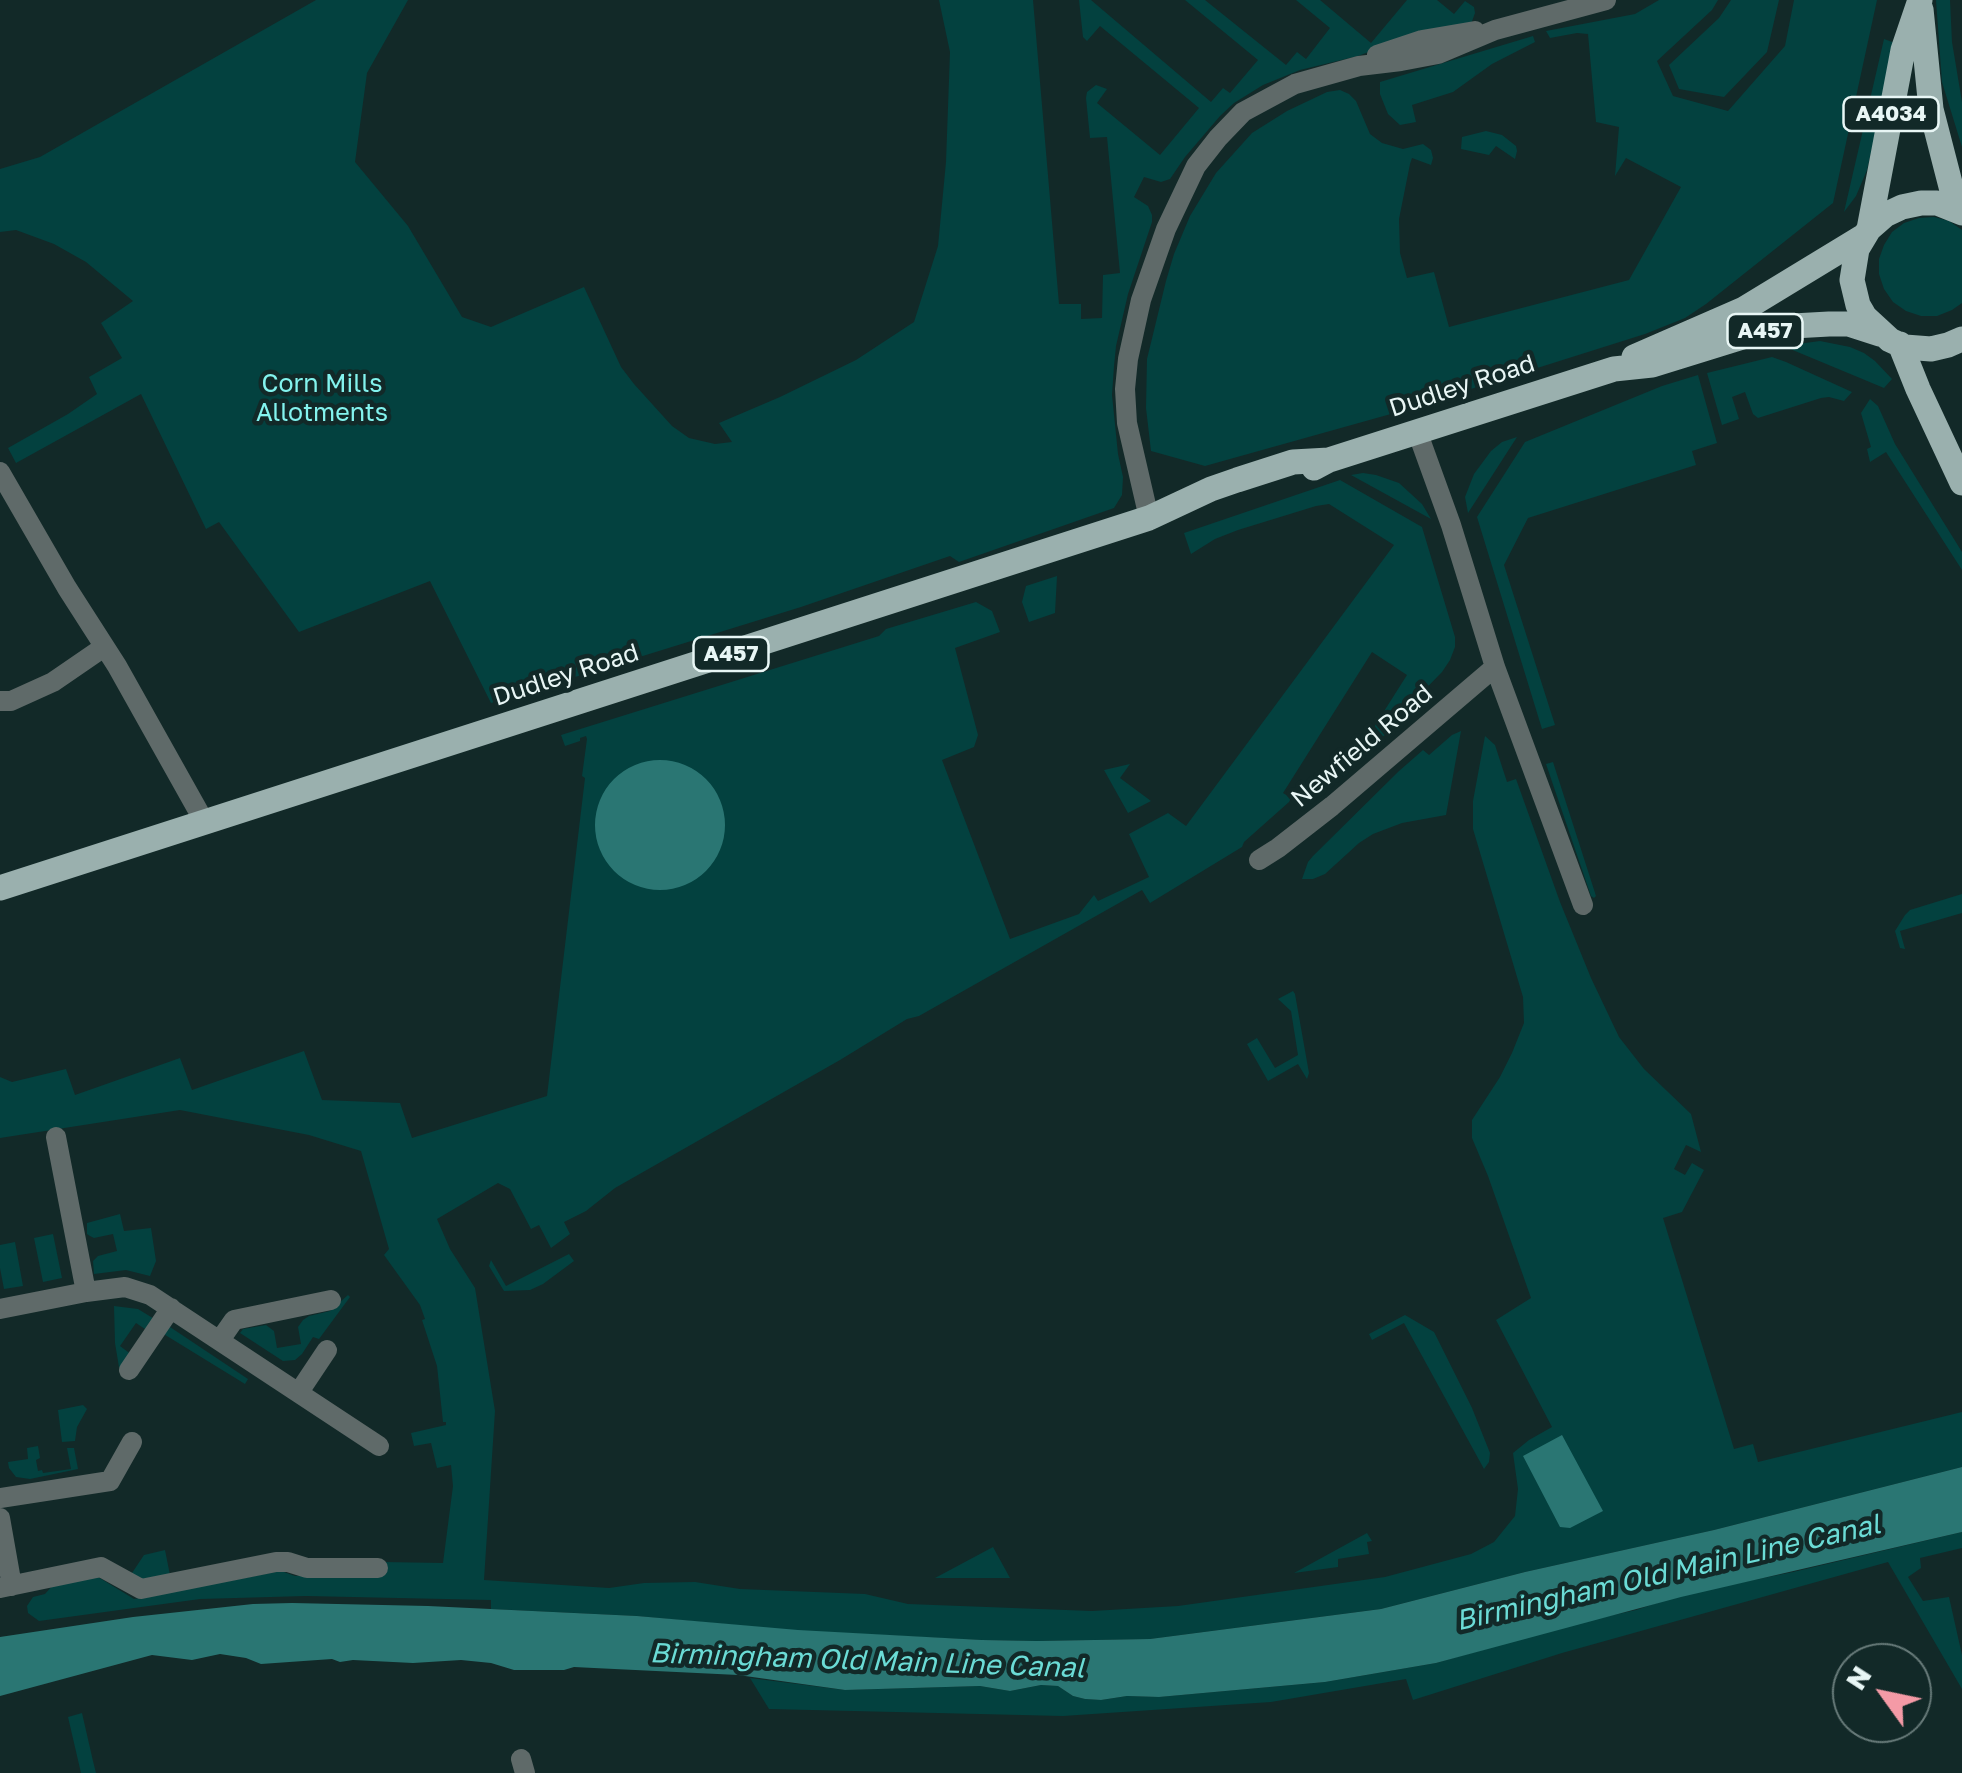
<!DOCTYPE html>
<html>
<head>
<meta charset="utf-8">
<style>
	body { margin:0 }
	#map { position:relative; width:1962px; height:1773px; overflow:hidden; background:#122928; font-family:"Golos Text",sans-serif }
	canvas { display:block }
	.north { position:absolute; left:1832px; top:1643px; width:100px; height:100px; box-sizing:border-box; background:#122928; border:2px solid #687b7a; border-radius:50%; rotate:303deg; font-size:28px; font-weight:700; line-height:40px; text-align:center; color:#e8f6f5 }
	.north::after { content:''; display:block; margin:auto; width:35px; height:45px; background:#f49aa6; clip-path:polygon(50% 0,100% 100%,50% 72%,0 100%) }
</style>
</head>
<body>
<div id="map">
<canvas width="1962" height="1773"></canvas>
<div class="north">N</div>
</div>
<script>
const g = document.querySelector('canvas').getContext('2d');
g.lineJoin = 'round';
function fillPath(path, color) {
  g.fillStyle = color;
  g.fill(path, 'evenodd');
}
function toPath(rows) {
  const path = new Path2D();
  for (const r of rows) {
    if (r.length === 3) {
      path.moveTo(r[0] + r[2], r[1]);
      path.arc(r[0], r[1], r[2], 0, 2 * Math.PI);
      continue;
    }
    path.moveTo(r[0], r[1]);
    for (let i = 2; i < r.length; i += 2) path.lineTo(r[i], r[i + 1]);
  }
  return path;
}
function stroke(path, color, width, dash) {
  g.strokeStyle = color;
  g.lineWidth = width;
  g.lineCap = dash ? 'butt' : 'round';
  g.setLineDash(dash || []);
  g.stroke(path);
}
function label(font, color, halo, rows, align = 'center') {
  g.font = font + ' "Golos Text",sans-serif';
  g.lineWidth = 9;
  g.setLineDash([]);
  g.textBaseline = 'middle';
  g.strokeStyle = halo;
  g.fillStyle = color;
  for (const [text, x, y, turn = 0] of rows) {
    g.save();
    g.translate(x, y);
    g.rotate((+turn || 0) * Math.PI / 180);
    g.textAlign = isNaN(turn) ? turn : align;
    if (halo) g.strokeText(text, 0, 0);
    g.fillText(text, 0, 0);
    g.restore();
  }
}
const green = toPath([
	[316,0,408,0,367,73,355,162,408,226,462,317,491,327,584,287,621,367,634,384,672,426,689,438,715,444,732,442,719,423,780,397,856,360,914,322,938,246,946,162,950,52,939,0,1033,0,1059,304,1081,304,1081,319,1102,318,1103,275,1120,273,1107,137,1090,138,1086,98,1087,92,1096,85,1107,89,1097,103,1160,155,1199,108,1100,26,1087,41,1083,37,1079,0,1091,0,1211,102,1223,88,1230,93,1258,60,1185,0,1205,0,1286,65,1297,52,1306,59,1330,28,1296,0,1320,0,1371,43,1407,0,1437,0,1454,14,1465,1,1474,7,1475,13,1471,24,1405,38,1358,56,1300,70,1263,85,1234,103,1220,116,1185,157,1170,179,1161,182,1144,177,1134,197,1148,206,1152,215,1152,222,1128,294,1116,346,1114,366,1112,395,1118,454,1123,477,1122,495,1114,508,959,562,950,556,801,607,491,703,430,581,299,632,219,522,206,529,141,394,16,463,8,448,68,414,97,394,89,377,122,358,101,323,133,301,86,262,54,244,16,230,0,232,0,169,40,157],
	[1659,0,1718,0,1712,10,1657,61,1673,96,1728,111,1785,46,1794,0,1877,0,1833,203,1706,304,1685,318,1645,334,1398,412,1205,466,1151,451,1146,408,1147,359,1166,281,1174,254,1190,216,1216,173,1252,133,1287,111,1327,92,1340,90,1349,94,1356,101,1370,134,1382,143,1403,149,1423,144,1431,150,1433,158,1431,165,1412,158,1410,164,1399,219,1400,253,1407,278,1434,272,1449,327,1629,280,1681,187,1626,158,1615,176,1619,127,1596,122,1588,34,1577,33,1550,38,1546,31,1635,14],
	[1731,0,1779,0,1767,52,1724,97,1679,89,1669,65,1719,18],
	[1936,0,1950,0,1952,42,1962,102,1962,147,1942,82],
	[1533,36,1535,42,1492,64,1453,92,1412,105,1416,122,1400,125,1388,114,1380,94,1380,82],
	[1884,39,1895,43,1873,144,1867,170,1856,196,1844,212],
	[1486,131,1502,135,1516,146,1517,151,1515,159,1496,146,1489,155,1461,149,1462,137],
	[1934,217,1949,221,1962,230,1962,303,1952,310,1937,316,1921,316,1906,311,1893,302,1884,289,1879,274,1879,259,1884,245,1892,232,1904,223,1919,218],
	[1820,341,1850,347,1864,353,1875,361,1892,379,1884,388,1783,346],
	[1772,357,1786,362,1852,392,1844,401,1829,397,1821,398,1758,418,1753,414,1745,392,1732,397,1739,419,1722,425,1707,373],
	[1698,375,1717,443,1692,451,1696,465,1528,518,1504,565,1555,725,1542,729,1477,517,1525,442,1662,386],
	[1870,399,1878,406,1895,444,1962,552,1962,570,1886,452,1870,462,1867,449,1871,447,1861,413],
	[1517,437,1468,513,1465,497,1474,474,1491,451,1502,442],
	[1363,473,1376,475,1399,483,1422,504,1431,519,1351,475],
	[1340,480,1422,527,1455,637,1455,647,1450,660,1442,672,1400,715,1403,720,1374,744,1366,748,1362,746,1407,675,1372,652,1283,793,1291,798,1289,802,1244,842,1242,847,1150,903,1142,890,919,1016,907,1019,840,1060,615,1188,586,1211,564,1222,570,1234,551,1248,539,1225,531,1229,510,1189,498,1183,437,1219,450,1249,475,1288,495,1411,484,1580,609,1588,644,1583,695,1582,740,1589,865,1594,908,1604,1092,1611,1178,1606,1385,1577,1471,1554,1494,1542,1515,1516,1518,1489,1513,1453,1529,1440,1552,1427,1496,1320,1531,1298,1488,1176,1472,1138,1472,1120,1500,1077,1512,1053,1524,1023,1523,997,1473,829,1473,801,1485,736,1495,745,1507,782,1516,779,1560,902,1591,978,1619,1037,1644,1069,1691,1114,1701,1152,1686,1145,1674,1169,1685,1175,1692,1163,1704,1170,1682,1212,1663,1218,1734,1449,1753,1444,1758,1462,1962,1412,1962,1467,1714,1530,1525,1572,1381,1609,1150,1639,1037,1641,982,1640,798,1631,637,1616,491,1609,491,1600,306,1596,200,1599,39,1621,28,1613,27,1606,33,1597,45,1594,53,1585,98,1577,134,1599,281,1571,295,1576,380,1575,382,1562,443,1563,453,1486,451,1465,437,1468,431,1443,414,1446,411,1433,446,1425,446,1422,443,1422,437,1366,422,1320,425,1319,420,1305,384,1255,389,1249,361,1151,309,1135,180,1110,0,1138,0,1077,12,1082,66,1069,75,1095,180,1058,192,1090,304,1051,322,1100,400,1103,412,1138,547,1096,585,778,582,776,587,739,586,736,580,738,580,741,565,746,561,735,879,636,886,629,976,602,992,611,1000,632,955,648,978,735,974,747,942,760,1010,939,1079,914,1094,895,1098,901,1149,877,1129,834,1168,813,1186,826,1394,545,1329,504,1316,506,1238,530,1215,539,1191,554,1184,533],
	[1057,576,1055,613,1029,622,1022,602,1026,586],
	[1461,731,1446,815,1402,823,1373,834,1359,843,1325,874,1313,879,1302,879,1308,862,1313,856,1399,771,1423,750,1429,755,1452,735],
	[1553,762,1596,896,1594,898,1591,896,1546,764],
	[1130,764,1120,778,1151,801,1128,813,1104,770],
	[1962,894,1962,913,1900,931,1905,949,1900,948,1895,931,1905,915,1910,910],
	[1293,991,1295,994,1309,1073,1307,1079,1298,1064,1268,1081,1247,1044,1257,1038,1275,1068,1298,1055,1291,1011,1278,999],
	[120,1214,124,1231,151,1228,156,1261,150,1276,126,1270,94,1274,93,1261,98,1256,117,1251,113,1234,94,1238,90,1236,87,1234,87,1223],
	[53,1234,62,1278,43,1282,34,1238],
	[15,1242,23,1286,4,1289,0,1268,0,1245],
	[569,1254,574,1261,543,1284,530,1290,504,1291,489,1266,491,1260,506,1286],
	[348,1295,350,1297,319,1339,313,1337,302,1354,295,1360,283,1361,240,1333,243,1329,266,1325,274,1331,277,1348,301,1344,298,1327,303,1320,309,1316,330,1311],
	[114,1306,138,1309,156,1320,148,1331,136,1323,120,1346,132,1355,120,1373,115,1343],
	[1405,1315,1434,1332,1472,1408,1490,1453,1489,1462,1484,1469,1404,1323,1372,1340,1369,1334],
	[167,1325,248,1379,245,1384,162,1333],
	[83,1405,87,1409,77,1427,75,1441,62,1442,58,1410],
	[38,1446,40,1458,36,1460,38,1471,42,1470,43,1473,71,1469,67,1448,74,1448,78,1469,30,1479,16,1477,9,1468,8,1462,28,1459,27,1448],
	[1962,1532,1962,1548,1920,1558,1921,1568,1908,1577,1923,1601,1949,1597,1962,1655,1962,1689,1888,1562,1562,1653,1413,1700,1406,1679,1271,1702,1063,1716,769,1709,750,1678,845,1690,980,1686,1010,1691,1041,1685,1058,1686,1073,1696,1085,1699,1101,1700,1127,1696,1159,1697,1325,1682,1436,1663,1577,1623,1636,1610,1684,1594,1793,1572],
	[1367,1533,1372,1541,1367,1542,1369,1554,1338,1559,1338,1567,1294,1573],
	[993,1547,1010,1578,935,1578],
	[165,1550,170,1575,139,1582,130,1576,144,1555],
	[82,1713,93,1761,96,1773,81,1773,68,1717]
]);
const water = toPath([
	[660,825,65],
	[1562,1435,1603,1511,1570,1528,1560,1527,1523,1456],
	[1962,1467,1962,1532,1681,1597,1436,1663,1325,1682,1159,1697,1127,1696,1101,1700,1085,1699,1073,1696,1058,1686,1041,1685,1010,1691,980,1686,845,1690,738,1675,594,1668,574,1667,564,1670,514,1670,491,1663,461,1660,413,1663,353,1660,340,1662,332,1659,261,1664,246,1658,220,1654,192,1660,152,1655,0,1696,0,1637,133,1617,253,1604,292,1603,428,1606,637,1616,798,1630,982,1640,1037,1641,1150,1639,1381,1609,1525,1572,1714,1530]
]);
const street = toPath([
	[1377,55,1422,40,1475,31],
	[1417,431,1451,525,1495,667,1583,905],
	[0,472,67,588,117,666,205,823],
	[1149,518,1127,423,1125,389,1128,359,1141,300,1166,229,1196,166,1218,138,1243,112,1295,84,1359,66,1401,61,1438,54,1495,30,1606,0],
	[0,701,11,701,53,682,104,647],
	[1259,860,1278,848,1332,806,1495,667],
	[56,1137,86,1292],
	[0,1309,86,1292,125,1287,150,1295,379,1446],
	[220,1340,234,1320,331,1300],
	[129,1370,171,1308],
	[299,1392,327,1350],
	[0,1498,110,1481,132,1442],
	[0,1518,12,1586],
	[0,1588,101,1567,141,1589,276,1562,288,1562,307,1568,378,1568],
	[521,1759,525,1773]
]);
const primary = toPath([
	[1921,9,1931,109,1957,210],
	[1962,213,1937,203,1921,203,1902,207,1885,215,1869,229,1857,249,1852,280,1858,305,1865,317,1890,340,1905,347,1931,349,1948,345,1962,339],
	[1869,229,1903,50,1920,0],
	[1900,344,1918,389,1962,483],
	[1634,357,1744,309,1864,236],
	[1314,468,1329,460,1614,369,1652,365,1752,334,1793,326,1829,324,1849,324,1880,334],
	[0,888,1149,518,1211,489,1237,480,1293,462,1329,460]
]);
const shields = [
	[1891,114,95],
	[1765,331,75],
	[731,654,75]
];
const shieldNames = [
	["A4034",1891,114],
	["A457",1765,331],
	["A457",731,654]
];
const parkNames = [
	["Corn Mills",322,384],
	["Allotments",322,413]
];
const streetNames = [
	["Dudley Road",1462,386,-18],
	["Dudley Road",566,675,-18],
	["Newfield Road",1362,746,-40]
];
const waterNames = [
	["Birmingham Old Main Line Canal",1668,1573,-13],
	["Birmingham Old Main Line Canal",867,1661,2]
];
fillPath(green, '#03413f');
fillPath(water, '#2a7673');
stroke(street, '#5f6a69', 20);
stroke(primary, '#9ab0ae', 25);
for (const [x, y, w] of shields) {
  const box = new Path2D();
  box.roundRect(x - w / 2, y - 17, w, 34, 8);
  g.fillStyle = '#122928';
  g.fill(box);
  stroke(box, '#e8f6f5', 2.5);
}
label('bold 22px', '#e8f6f5', null, shieldNames);
label('25px', '#83f3ee', '#122928', parkNames);
label('25px', '#e8f6f5', '#122928', streetNames);
label('italic 28px', '#6bdcd6', '#122928', waterNames);
</script>
</body>
</html>
